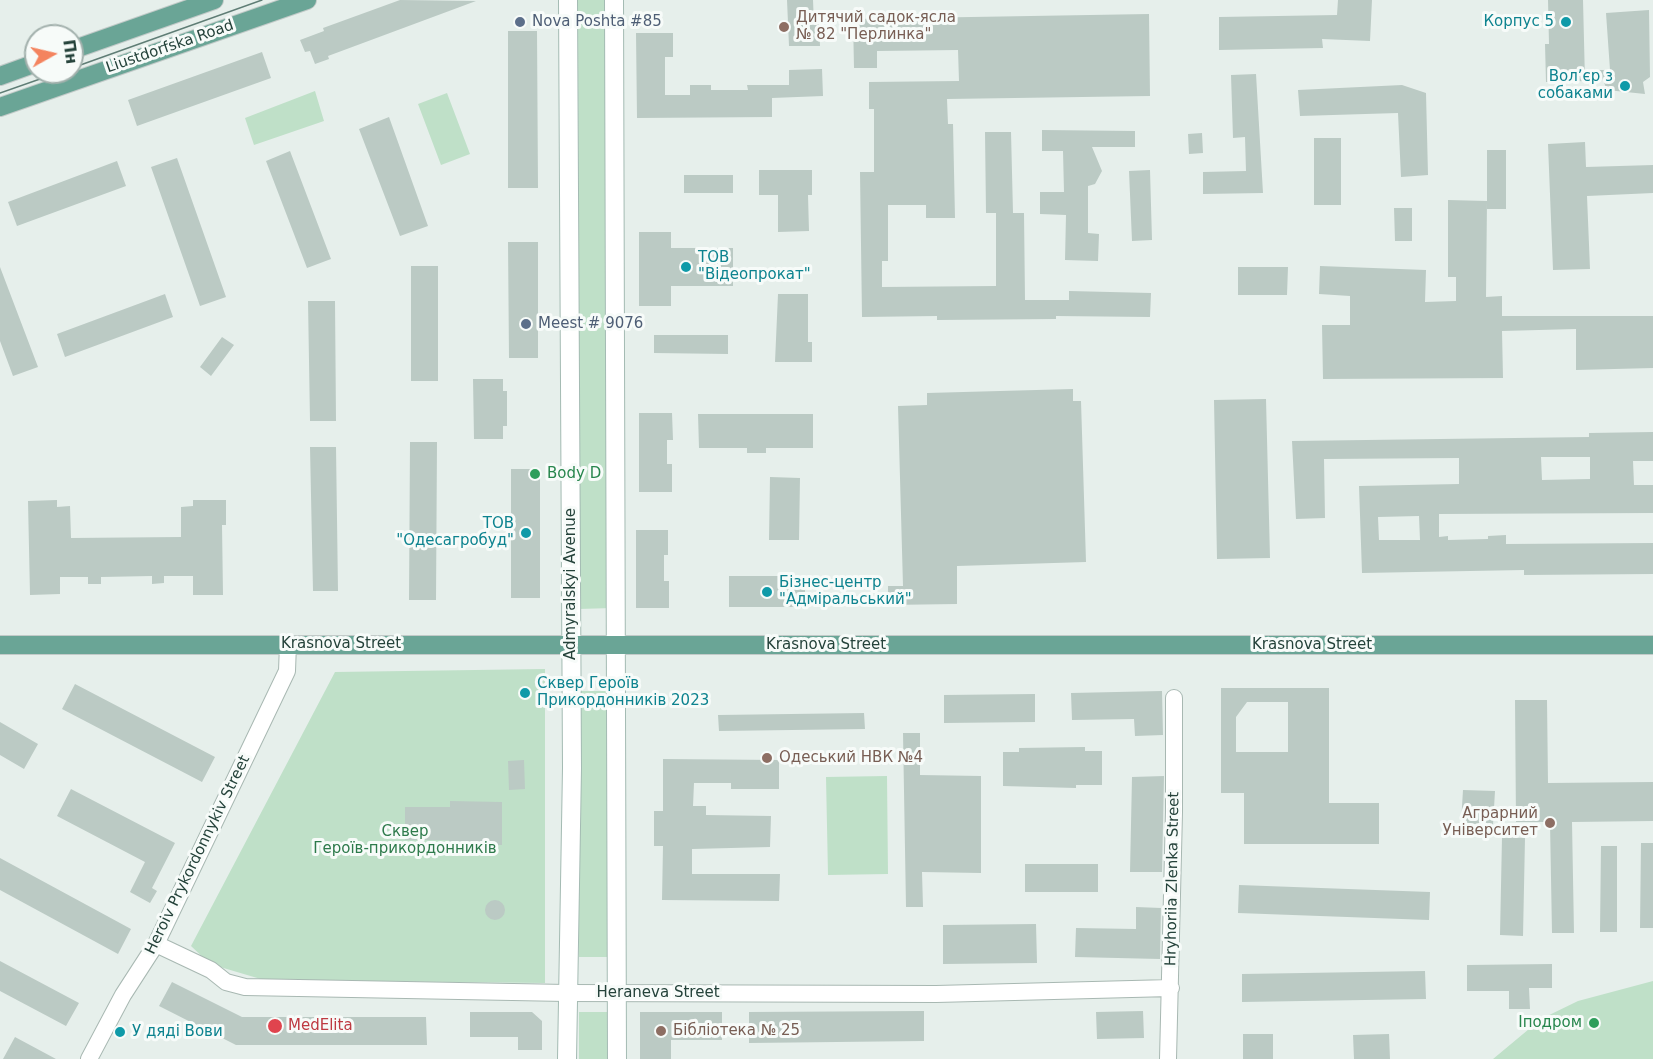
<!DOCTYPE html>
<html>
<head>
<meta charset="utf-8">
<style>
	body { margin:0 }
	#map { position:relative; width:1653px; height:1059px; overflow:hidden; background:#e6efeb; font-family:"DejaVu Sans",sans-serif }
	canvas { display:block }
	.north { position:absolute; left:24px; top:24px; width:60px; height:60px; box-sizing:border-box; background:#f7fbf9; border:2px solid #a3b1ad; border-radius:50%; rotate:82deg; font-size:16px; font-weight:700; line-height:24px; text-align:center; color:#24423a }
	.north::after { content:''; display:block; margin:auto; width:21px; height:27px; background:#f4845f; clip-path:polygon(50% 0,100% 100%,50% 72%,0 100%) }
</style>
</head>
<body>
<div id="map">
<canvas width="1653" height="1059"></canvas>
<div class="north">Пн</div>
</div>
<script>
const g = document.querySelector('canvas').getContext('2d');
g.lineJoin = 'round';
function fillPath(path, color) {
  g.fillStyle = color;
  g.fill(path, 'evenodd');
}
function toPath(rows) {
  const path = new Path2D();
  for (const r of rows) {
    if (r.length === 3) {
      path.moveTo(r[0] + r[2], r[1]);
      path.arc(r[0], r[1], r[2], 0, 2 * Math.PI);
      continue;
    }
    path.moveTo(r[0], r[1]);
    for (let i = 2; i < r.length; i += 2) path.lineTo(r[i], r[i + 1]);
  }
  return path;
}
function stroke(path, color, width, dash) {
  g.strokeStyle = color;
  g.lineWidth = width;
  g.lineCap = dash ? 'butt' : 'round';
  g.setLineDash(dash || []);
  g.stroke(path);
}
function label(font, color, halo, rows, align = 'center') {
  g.font = font + ' "DejaVu Sans",sans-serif';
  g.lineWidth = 6;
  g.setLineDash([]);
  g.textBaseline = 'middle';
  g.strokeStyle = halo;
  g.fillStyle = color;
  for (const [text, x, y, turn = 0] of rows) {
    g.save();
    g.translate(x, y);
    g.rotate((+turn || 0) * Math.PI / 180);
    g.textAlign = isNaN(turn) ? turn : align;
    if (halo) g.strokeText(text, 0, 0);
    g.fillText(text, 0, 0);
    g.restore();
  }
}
const green = toPath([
	[578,0,609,0,612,608,579,609],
	[315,91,324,121,254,145,245,118],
	[447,93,470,154,441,165,418,104],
	[545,669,545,983,264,980,210,964,191,946,335,672],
	[579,691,612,691,614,957,579,957],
	[887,776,888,874,828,875,826,777],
	[1653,981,1653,1059,1493,1059,1541,1019,1578,1001],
	[579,1012,614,1012,614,1059,579,1059]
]);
const building = toPath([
	[400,0,476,1,328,56,329,59,315,64,310,51,305,52,300,40,324,31,323,28],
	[787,0,813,0,814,24,819,24,820,46,789,46],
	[1338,0,1372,0,1370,41,1322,39,1323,48,1219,50,1219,17,1337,15],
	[1548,0,1583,0,1585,81,1546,82,1545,44,1549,44],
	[1649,10,1650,77,1643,82,1645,94,1607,90,1599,70,1610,70,1606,13],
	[1149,14,1150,96,947,99,948,124,953,124,955,218,926,218,926,205,888,205,888,261,882,261,882,287,996,286,996,213,986,213,985,132,1011,132,1013,213,1024,213,1025,300,1069,300,1069,291,1151,293,1150,317,1056,316,1056,319,937,320,937,316,862,317,860,172,874,172,874,109,869,109,869,82,959,81,958,50,877,51,877,68,854,68,853,19],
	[508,31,537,31,538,188,508,188],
	[636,33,673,33,673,57,665,57,665,95,690,95,690,85,711,85,711,90,748,90,747,85,789,85,789,70,822,69,823,96,772,98,772,117,637,118],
	[262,52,271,78,137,126,128,100],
	[1256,74,1263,193,1203,194,1203,172,1246,171,1245,137,1233,138,1231,75],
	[1402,85,1426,93,1428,175,1401,177,1398,113,1300,116,1298,90],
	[389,117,428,226,400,236,359,129],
	[1042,130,1135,131,1135,147,1092,147,1102,171,1095,184,1088,186,1088,233,1099,234,1098,261,1065,260,1066,215,1040,214,1040,192,1064,192,1063,151,1042,151],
	[1202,133,1203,153,1189,154,1188,134],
	[1314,138,1341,138,1341,205,1314,205],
	[1585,142,1586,167,1653,165,1653,193,1587,196,1590,269,1553,270,1548,144],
	[1487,150,1506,150,1506,209,1487,209],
	[290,151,331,259,307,268,266,161],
	[177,158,226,297,200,306,151,167],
	[117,161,126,186,17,226,8,202],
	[759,170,812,170,812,195,808,195,809,231,778,232,778,195,759,195],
	[1150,170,1152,240,1132,241,1129,171],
	[684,175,733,175,733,193,684,193],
	[1448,200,1487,201,1486,297,1502,296,1502,316,1653,316,1653,368,1576,370,1576,329,1502,331,1503,378,1323,379,1322,325,1350,325,1350,296,1319,294,1320,266,1426,270,1425,302,1456,301,1456,277,1448,277],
	[1394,208,1412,208,1412,241,1395,241],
	[639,232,671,232,671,248,733,248,733,286,671,286,671,306,639,306],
	[508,242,538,242,538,358,509,358],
	[411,266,438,266,438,381,411,381],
	[0,267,38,367,13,376,0,341],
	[1238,267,1288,267,1287,295,1238,295],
	[165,294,173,317,65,357,57,334],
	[778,294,808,294,808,342,812,342,812,362,775,362],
	[308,301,335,301,336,421,310,421],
	[654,335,728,335,728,354,654,353],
	[222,337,234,345,211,376,200,367],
	[473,379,503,379,503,391,507,391,507,426,503,426,503,439,474,439],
	[1073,389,1073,401,1081,401,1086,562,957,566,957,604,888,605,888,586,903,586,898,406,927,405,927,393],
	[1266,399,1270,558,1217,559,1214,400],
	[639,413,672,413,673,440,667,440,667,464,672,464,672,492,639,492],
	[698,414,813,414,813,448,766,448,766,453,747,453,747,448,699,448],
	[1653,432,1653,461,1633,461,1634,485,1653,485,1653,513,1439,514,1439,537,1448,536,1448,540,1488,539,1488,536,1506,535,1506,544,1653,543,1653,574,1524,575,1524,570,1362,573,1359,486,1459,484,1459,458,1324,459,1325,518,1296,519,1292,441,1589,437,1589,433],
	[1541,457,1590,457,1590,479,1542,480],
	[1419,516,1420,540,1379,540,1378,517],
	[410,442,437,442,436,600,409,600],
	[310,447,336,447,338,591,313,591],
	[511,469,540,469,540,598,511,598],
	[770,477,800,478,799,540,769,540],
	[57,500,57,507,70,506,71,538,181,537,181,507,193,506,193,500,226,500,226,525,222,525,223,595,193,595,193,576,164,576,164,583,152,584,152,576,101,577,101,584,88,584,88,577,60,577,60,594,30,595,28,501],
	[636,530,668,530,668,555,664,555,664,581,669,581,669,608,636,608],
	[729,576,805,576,805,607,729,607],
	[75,684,215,757,202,782,62,709],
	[1221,688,1329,688,1329,803,1379,803,1379,844,1244,844,1244,793,1221,793],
	[1247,702,1288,702,1288,752,1236,752,1236,717],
	[1162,691,1163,735,1135,736,1134,719,1072,720,1071,693],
	[1035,694,1035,722,944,723,944,695],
	[1515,700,1547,700,1548,783,1653,782,1653,821,1572,822,1574,933,1552,933,1550,822,1516,822],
	[864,713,865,729,719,731,718,715],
	[0,722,38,744,24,769,0,755],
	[903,733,920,733,920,775,981,776,981,873,922,872,923,907,906,907],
	[1085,747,1085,751,1102,751,1102,785,1076,785,1076,788,1003,786,1003,752,1019,752,1019,748],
	[663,759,779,760,779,789,731,789,731,783,694,783,693,806,706,806,706,815,771,816,770,847,692,849,692,874,780,874,779,901,662,900,663,846,654,846,654,811,663,811],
	[524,760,525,789,509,790,508,761],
	[1164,776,1162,872,1130,872,1132,777],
	[71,789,175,843,152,888,157,891,150,903,130,892,145,862,57,816],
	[1463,790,1495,791,1493,825,1461,823],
	[450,801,502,802,502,845,449,845,449,840,405,840,405,807,450,807],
	[1502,837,1525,838,1523,936,1500,935],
	[1641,843,1653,843,1653,928,1640,928],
	[1601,846,1617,846,1617,932,1600,932],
	[0,858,131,929,118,954,0,890],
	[1025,864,1098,864,1098,892,1025,892],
	[1239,885,1430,892,1429,920,1238,913],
	[495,910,10],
	[1136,907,1161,908,1160,959,1075,957,1076,928,1136,929],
	[1036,924,1037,963,943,964,943,925],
	[0,961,79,1003,66,1026,0,991],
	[1552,964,1552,988,1529,988,1530,1009,1509,1009,1509,991,1467,991,1467,965],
	[1425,971,1426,999,1242,1002,1242,974],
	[172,982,242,1017,426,1017,427,1045,236,1045,159,1006],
	[924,1011,924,1041,749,1043,749,1012],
	[1143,1011,1144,1038,1097,1039,1096,1012],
	[470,1012,532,1012,542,1021,542,1050,518,1050,518,1037,470,1037],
	[640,1012,722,1012,722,1040,671,1040,671,1059,640,1059],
	[1243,1034,1273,1034,1273,1059,1243,1059],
	[1389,1034,1390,1059,1354,1059,1353,1035],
	[15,1037,56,1059,3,1059]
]);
const minor = toPath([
	[156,944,211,970,226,982,245,987,566,993,936,994,1171,988],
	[89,1059,123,995,156,944,287,671,288,644],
	[1168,1059,1174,812,1174,698]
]);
const secondary = toPath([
	[614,0,617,1059],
	[567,1059,572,768,568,0]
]);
const primary = toPath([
	[72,50,214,0],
	[0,76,36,63],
	[0,107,307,0],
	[0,645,1653,645]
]);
const tram = toPath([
	[72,68,262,0],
	[0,93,60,72]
]);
const markers = [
	[520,22,6,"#5c6f8a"],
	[1566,22,6,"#0f9aa8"],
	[784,27,6,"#8d6e63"],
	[1625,86,6,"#0f9aa8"],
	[686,267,6,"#0f9aa8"],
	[526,324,6,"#5c6f8a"],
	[535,474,6,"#2e9e5b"],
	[526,533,6,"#0f9aa8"],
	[767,592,6,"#0f9aa8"],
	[525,693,6,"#0f9aa8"],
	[767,758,6,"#8d6e63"],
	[1550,823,6,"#8d6e63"],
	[1594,1023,6,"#2e9e5b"],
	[275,1026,8,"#e0444e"],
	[661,1031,6,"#8d6e63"],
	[120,1032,6,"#0f9aa8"]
];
const educationNames = [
	["Дитячий садок-ясла",796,18],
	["№ 82 \"Перлинка\"",796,35],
	["Одеський НВК №4",779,758],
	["Аграрний",1538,814,"right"],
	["Університет",1538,831,"right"],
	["Бібліотека № 25",673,1031]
];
const serviceNames = [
	["Nova Poshta #85",532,22],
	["Meest # 9076",538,324]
];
const cultureNames = [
	["Корпус 5",1554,22,"right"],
	["Волʼєр з",1613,77,"right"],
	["собаками",1613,94,"right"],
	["ТОВ",698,258],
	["\"Відеопрокат\"",698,275],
	["ТОВ",514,524,"right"],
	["\"Одесагробуд\"",514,541,"right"],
	["Бізнес-центр",779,583],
	["\"Адміральський\"",779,600],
	["Сквер Героїв",537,684],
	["Прикордонників 2023",537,701],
	["У дяді Вови",132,1032]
];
const streetNames = [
	["Liustdorfska Road",170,47,-19],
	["Admyralskyi Avenue",571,584,-90],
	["Krasnova Street",341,644],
	["Krasnova Street",826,645],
	["Krasnova Street",1312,645],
	["Heroiv Prykordonnykiv Street",198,855,-64],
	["Hryhoriia Zlenka Street",1173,879,-89],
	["Heraneva Street",658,993]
];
const leisureNames = [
	["Body D",547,474],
	["Іподром",1582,1023,"right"]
];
const parkNames = [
	["Сквер",405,832],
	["Героїв-прикордонників",405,849]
];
const healthNames = [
	["MedElita",288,1026]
];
fillPath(green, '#bfe0c8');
fillPath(building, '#bbcac4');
stroke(minor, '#a8b8b2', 18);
stroke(secondary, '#a4bbb3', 20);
stroke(primary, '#c2cac8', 20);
stroke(minor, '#fff', 16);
stroke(secondary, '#fff', 18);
stroke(primary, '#6aa596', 18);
stroke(tram, '#5f7d75', 1.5);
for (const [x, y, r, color] of markers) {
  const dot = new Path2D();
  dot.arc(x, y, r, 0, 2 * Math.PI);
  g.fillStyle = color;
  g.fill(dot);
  stroke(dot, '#f7fbf9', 2);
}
label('15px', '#785e54', '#f7fbf9', educationNames, 'left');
label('15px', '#4e5e75', '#f7fbf9', serviceNames, 'left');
label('15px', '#0d838f', '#f7fbf9', cultureNames, 'left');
label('15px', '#24423a', '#f7fbf9', streetNames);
label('15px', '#27864d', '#f7fbf9', leisureNames, 'left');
label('15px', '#2d7a4b', '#f7fbf9', parkNames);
label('15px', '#be3a42', '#f7fbf9', healthNames, 'left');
</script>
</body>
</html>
